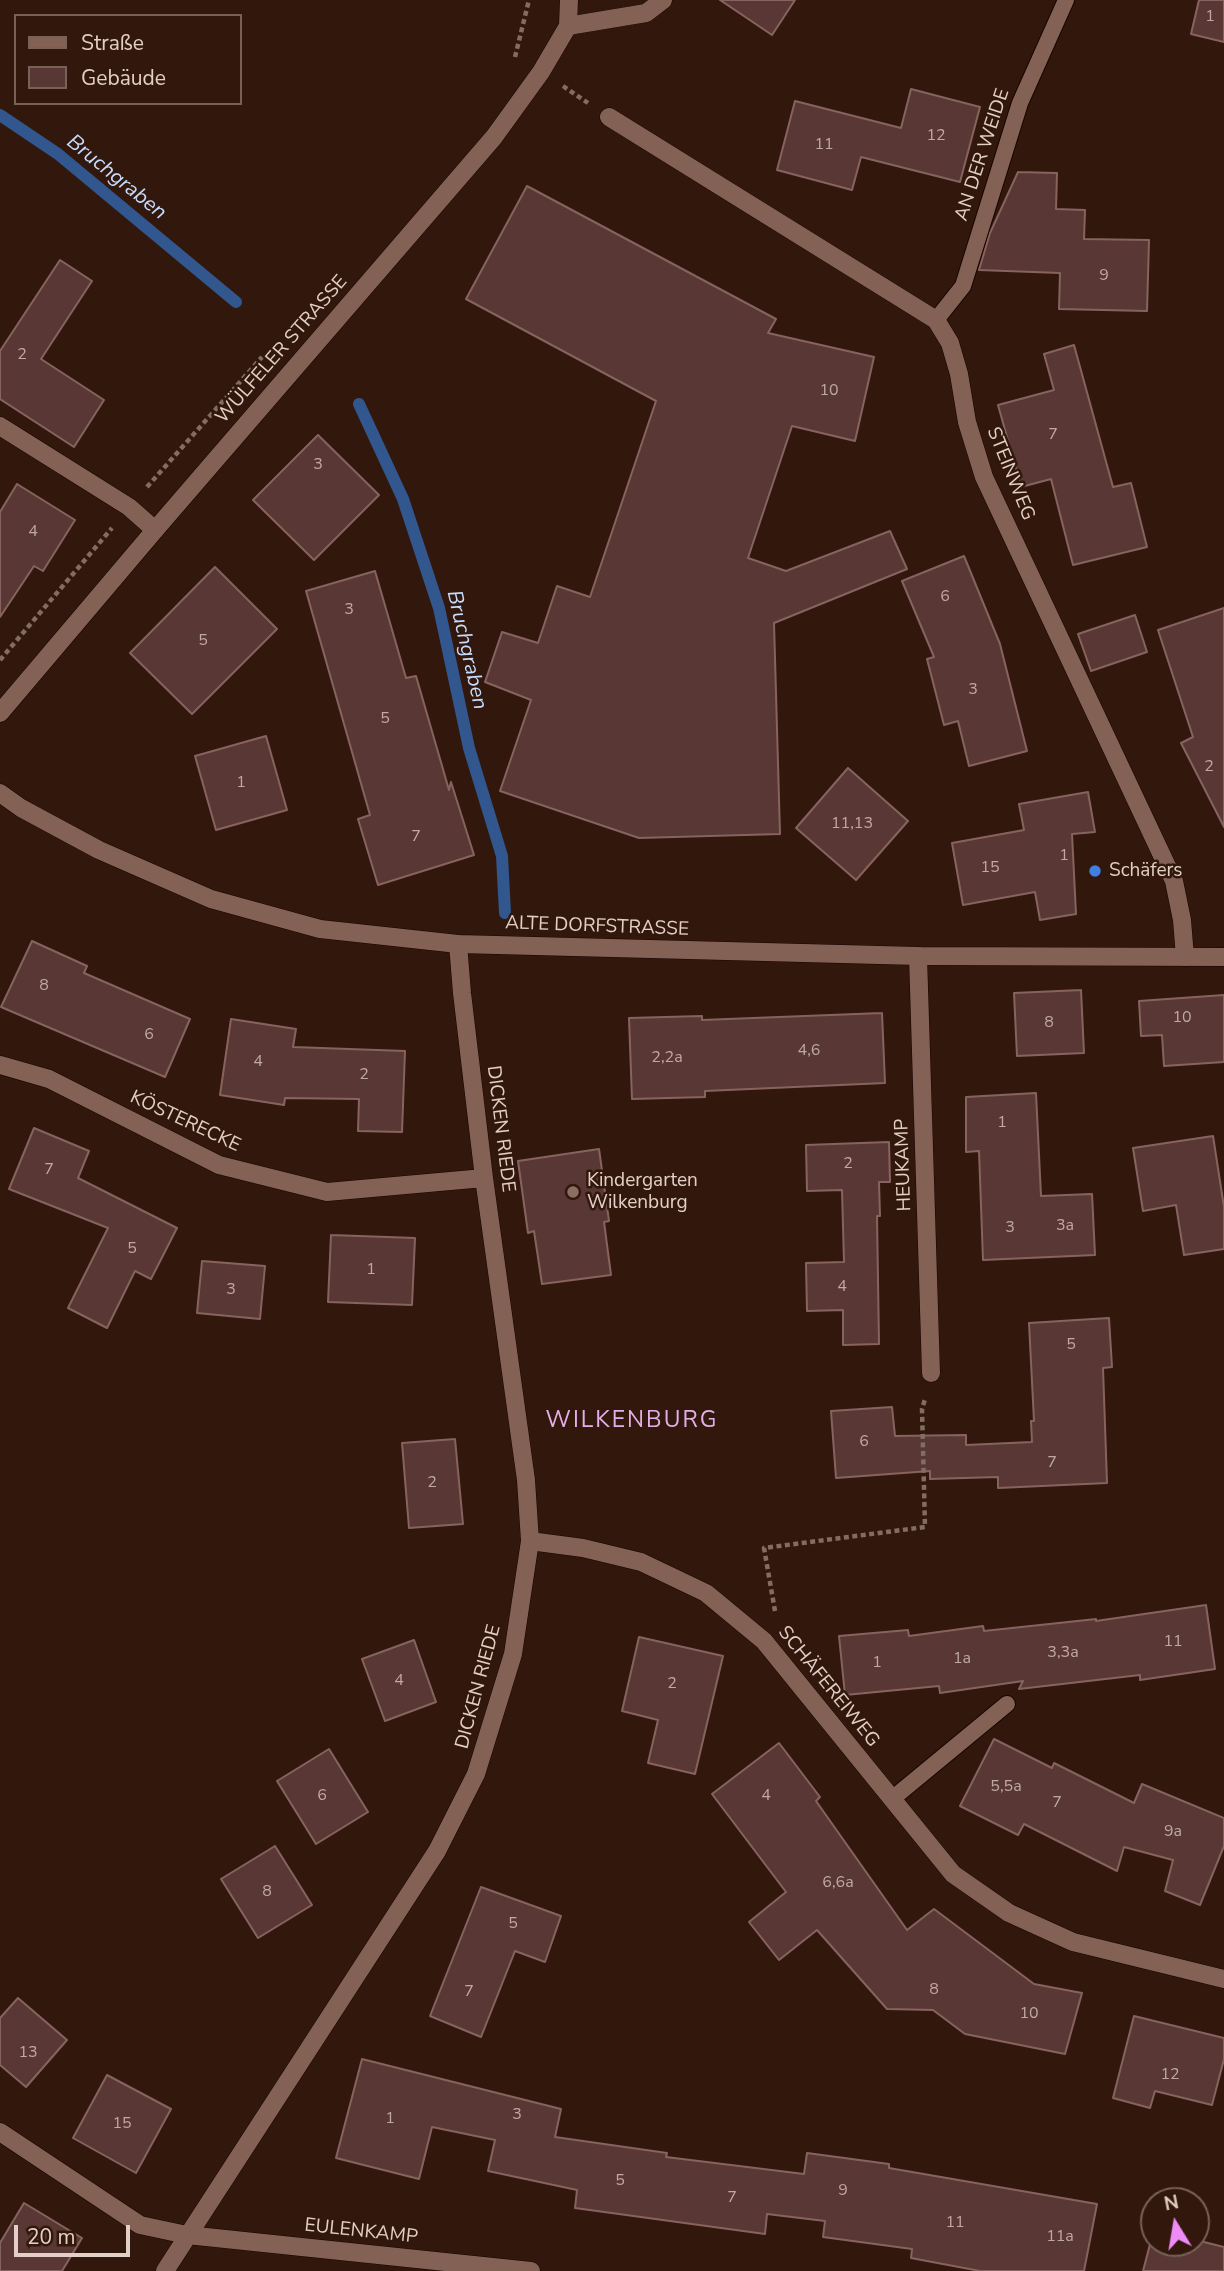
<!DOCTYPE html>
<html>
<head>
<meta charset="utf-8">
<style>
	body { margin:0 }
	#map { position:relative; width:1224px; height:2271px; overflow:hidden; background:#32180c; font-family:"Nunito Sans",sans-serif }
	canvas { display:block }
	.legend { position:absolute; left:14px; top:14px; width:228px; height:91px; box-sizing:border-box; background:#32180c; border:2px solid #786157; margin:0; padding:9px 12px; list-style:none; font-size:21px; color:#e2cfc7 }
	.legend li { display:flex; align-items:center; gap:14px; height:35px }
	.legend b { width:35px; border:2px solid #786157 }
	.north { position:absolute; left:1140px; top:2187px; width:70px; height:70px; box-sizing:border-box; background:#32180c; border:2px solid #786157; border-radius:50%; rotate:349deg; font-size:19px; font-weight:700; line-height:28px; text-align:center; color:#e2cfc7 }
	.north::after { content:''; display:block; margin:auto; width:24px; height:32px; background:#ef8bf7; clip-path:polygon(50% 0,100% 100%,50% 72%,0 100%) }
	.scale { position:absolute; left:14px; top:2225px; width:116px; height:32px; box-sizing:border-box; border:4px solid #e2cfc7; border-top:0; padding-left:9px; font-size:21px; line-height:24px; white-space:nowrap; color:#e2cfc7; -webkit-text-stroke:5px #32180c; paint-order:stroke }
</style>
</head>
<body>
<div id="map">
<canvas width="1224" height="2271"></canvas>
<ul class="legend">
<li><b style="height:9px;background:#836255"></b>Straße</li>
<li><b style="height:19px;background:#583735"></b>Gebäude</li>
</ul>
<div class="north">N</div>
<div class="scale">20 m</div>
</div>
<script>
const g = document.querySelector('canvas').getContext('2d');
g.lineJoin = 'round';
function toPath(rows) {
  const path = new Path2D();
  for (const r of rows) {
    path.moveTo(r[0], r[1]);
    for (let i = 2; i < r.length; i += 2) path.lineTo(r[i], r[i + 1]);
  }
  return path;
}
function stroke(path, color, width, dash) {
  g.strokeStyle = color;
  g.lineWidth = width;
  g.lineCap = dash ? 'butt' : 'round';
  g.setLineDash(dash || []);
  g.stroke(path);
}
function fillPath(path, color) {
  g.fillStyle = color;
  g.fill(path, 'evenodd');
}
function label(font, color, halo, rows, align = 'center') {
  g.font = font + ' "Nunito Sans",sans-serif';
  g.lineWidth = 5;
  g.setLineDash([]);
  g.textBaseline = 'middle';
  g.strokeStyle = halo;
  g.fillStyle = color;
  for (const [text, x, y, turn = 0] of rows) {
    g.save();
    g.translate(x, y);
    g.rotate((+turn || 0) * Math.PI / 180);
    g.textAlign = isNaN(turn) ? turn : align;
    if (halo) g.strokeText(text, 0, 0);
    g.fillText(text, 0, 0);
    g.restore();
  }
}
const stream = toPath([
	[0,115,58,154,236,302],
	[359,404,403,499,439,608,469,748,502,856,505,913]
]);
const building = toPath([
	[720,0,795,0,772,35,720,0],
	[1199,0,1224,0,1224,42,1191,34,1199,0],
	[911,89,980,107,960,182,861,157,852,190,777,170,795,101,901,128,911,89],
	[1018,172,1057,173,1056,209,1085,210,1084,239,1149,240,1147,311,1059,309,1060,273,979,270,990,233,1018,172],
	[527,186,776,319,768,333,874,357,855,441,792,426,748,558,786,571,890,531,907,569,774,623,780,834,639,838,500,791,531,700,485,682,502,632,538,643,557,586,590,597,656,401,466,299,527,186],
	[60,260,92,281,41,359,104,400,74,447,0,399,0,351,60,260],
	[1074,345,1113,487,1131,483,1147,547,1073,565,1051,479,1021,487,998,405,1054,390,1044,354,1074,345],
	[318,435,379,495,314,560,253,500,318,435],
	[17,484,75,520,43,571,34,566,0,617,0,512,17,484],
	[964,556,1000,644,1027,751,969,766,958,721,944,725,927,659,934,657,902,581,964,556],
	[215,567,277,629,192,714,130,653,215,567],
	[375,571,406,678,416,676,449,790,451,782,474,855,378,885,358,819,370,815,306,591,375,571],
	[1224,608,1224,827,1181,743,1193,737,1158,630,1224,608],
	[1135,615,1147,652,1091,671,1078,634,1135,615],
	[266,736,287,810,216,830,195,756,266,736],
	[848,768,908,821,856,880,796,828,848,768],
	[1088,792,1095,832,1072,834,1076,914,1040,920,1035,892,963,905,952,843,1024,830,1019,804,1088,792],
	[32,941,87,966,84,973,190,1019,165,1077,1,1007,32,941],
	[1081,990,1084,1053,1017,1056,1014,993,1081,990],
	[1224,995,1224,1062,1164,1066,1162,1035,1141,1036,1139,1001,1224,995],
	[882,1013,885,1083,705,1091,705,1097,632,1099,629,1018,702,1016,702,1020,882,1013],
	[231,1019,296,1029,293,1047,405,1051,402,1132,358,1131,359,1099,285,1098,284,1105,220,1095,231,1019],
	[1036,1093,1041,1196,1092,1194,1095,1255,983,1260,979,1151,966,1152,966,1097,1036,1093],
	[34,1128,89,1151,78,1178,177,1228,151,1279,135,1271,107,1328,68,1308,108,1228,9,1189,34,1128],
	[1213,1136,1224,1207,1224,1249,1184,1255,1176,1205,1143,1211,1133,1148,1213,1136],
	[889,1142,890,1182,879,1182,880,1216,877,1216,879,1344,843,1345,843,1310,807,1311,806,1263,844,1262,842,1190,807,1191,806,1145,889,1142],
	[599,1149,609,1221,604,1222,611,1275,542,1284,534,1231,528,1233,518,1161,599,1149],
	[331,1235,415,1238,412,1305,328,1302,331,1235],
	[202,1261,265,1266,260,1319,197,1313,202,1261],
	[1109,1318,1112,1367,1103,1368,1107,1483,998,1488,998,1477,930,1479,930,1471,836,1478,831,1411,892,1407,895,1436,966,1435,966,1445,1032,1442,1031,1421,1034,1421,1029,1323,1109,1318],
	[455,1439,463,1524,409,1528,402,1443,455,1439],
	[1206,1605,1215,1669,1140,1680,1140,1675,1019,1689,1023,1681,940,1693,939,1686,845,1695,839,1636,908,1630,909,1636,983,1626,984,1631,1096,1619,1096,1621,1206,1605],
	[639,1637,723,1656,695,1774,648,1763,658,1720,622,1711,639,1637],
	[414,1640,436,1702,385,1721,362,1659,414,1640],
	[994,1739,1052,1768,1054,1763,1134,1803,1142,1784,1224,1818,1224,1846,1200,1905,1165,1891,1173,1860,1124,1847,1117,1871,1024,1824,1018,1835,960,1806,994,1739],
	[779,1743,820,1797,816,1801,907,1930,934,1909,1034,1984,1082,1993,1065,2054,965,2034,933,2010,887,2009,817,1930,779,1960,749,1922,786,1892,712,1794,779,1743],
	[329,1749,368,1812,316,1844,277,1781,329,1749],
	[275,1846,312,1905,258,1938,221,1879,275,1846],
	[481,1887,561,1916,545,1962,515,1951,481,2037,430,2016,481,1887],
	[18,1998,67,2040,26,2087,0,2065,0,2018,18,1998],
	[1134,2016,1224,2038,1224,2059,1212,2105,1155,2091,1150,2108,1113,2098,1134,2016],
	[362,2059,561,2109,555,2137,667,2153,666,2157,804,2174,807,2153,889,2164,889,2168,1097,2204,1084,2271,980,2271,911,2258,912,2249,823,2237,825,2221,767,2214,765,2234,575,2208,577,2190,488,2171,495,2140,432,2127,419,2179,336,2158,362,2059],
	[107,2075,171,2109,136,2173,73,2138,107,2075],
	[24,2203,82,2238,62,2271,0,2271,0,2243,24,2203],
	[1154,2229,1154,2243,1196,2243,1196,2240,1224,2247,1224,2271,1143,2271,1154,2229]
]);
const path = toPath([
	[515,57,529,0],
	[563,86,588,103],
	[147,487,262,357],
	[0,660,112,528],
	[775,1611,764,1548,925,1527,922,1409,925,1399]
]);
const service = toPath([
	[936,320,963,286,1020,103,1066,0],
	[892,1799,1007,1704]
]);
const minor = toPath([
	[568,26,646,13,663,0],
	[609,117,936,320,950,343,959,374,967,422,984,477,1174,881,1182,920,1185,957],
	[0,426,129,507,155,530],
	[918,956,931,1373],
	[0,1065,49,1079,219,1165,327,1192,484,1178],
	[530,1541,583,1548,641,1562,706,1593,764,1641,953,1874,1009,1913,1073,1942,1224,1979],
	[0,2132,140,2225,187,2235,531,2271],
	[165,2271,437,1851,476,1774,513,1654,530,1541,526,1480,484,1178,462,993,458,944]
]);
const tertiary = toPath([
	[0,793,21,808,99,850,211,899,320,929,458,944,918,956,1224,957]
]);
const secondary = toPath([
	[0,713,155,530,494,137,541,72,568,26,569,0]
]);
const markers = [
	[1095,871,7,"#3f7fe0"],
	[573,1192,7,"#8d6e63"]
];
const numberNames = [
	["1",1210,17],
	["12",936,136],
	["11",824,145],
	["9",1104,276],
	["2",22,355],
	["10",829,391],
	["7",1053,435],
	["3",318,465],
	["4",33,532],
	["6",945,597],
	["3",349,610],
	["5",203,641],
	["3",973,690],
	["5",385,719],
	["2",1209,767],
	["1",241,783],
	["11,13",852,824],
	["7",416,837],
	["1",1064,856],
	["15",990,868],
	["8",44,986],
	["10",1182,1018],
	["8",1049,1023],
	["6",149,1035],
	["4,6",809,1051],
	["2,2a",667,1058],
	["4",258,1062],
	["2",364,1075],
	["1",1002,1123],
	["2",848,1164],
	["7",49,1170],
	["3a",1065,1226],
	["3",1010,1228],
	["5",132,1249],
	["1",371,1270],
	["4",842,1287],
	["3",231,1290],
	["5",1071,1345],
	["6",864,1442],
	["7",1052,1463],
	["2",432,1483],
	["11",1173,1642],
	["3,3a",1063,1653],
	["1a",962,1659],
	["1",877,1663],
	["4",399,1681],
	["2",672,1684],
	["5,5a",1006,1787],
	["6",322,1796],
	["4",766,1796],
	["7",1057,1803],
	["9a",1173,1832],
	["6,6a",838,1883],
	["8",267,1892],
	["5",513,1924],
	["8",934,1990],
	["7",469,1992],
	["10",1029,2014],
	["13",28,2053],
	["12",1170,2075],
	["3",517,2115],
	["1",390,2119],
	["15",122,2124],
	["5",620,2181],
	["9",843,2191],
	["7",732,2198],
	["11",955,2223],
	["11a",1060,2237]
];
const streetNames = [
	["AN DER WEIDE",983,155,-72],
	["WÜLFELER STRASSE",282,350,-49],
	["STEINWEG",1010,474,68],
	["ALTE DORFSTRASSE",597,927,2],
	["KÖSTERECKE",185,1122,25],
	["DICKEN RIEDE",500,1129,83],
	["HEUKAMP",904,1165,-92],
	["DICKEN RIEDE",479,1687,-75],
	["SCHÄFEREIWEG",828,1687,51],
	["EULENKAMP",361,2232,6]
];
const poiNames = [
	["Schäfers",1109,871],
	["Kindergarten",587,1181],
	["Wilkenburg",587,1203]
];
const waterNames = [
	["Bruchgraben",116,178,39],
	["Bruchgraben",466,650,77]
];
const quarterNames = [
	["WILKENBURG",632,1421]
];
stroke(stream, '#32568e', 12);
fillPath(building, '#583735');
stroke(building, '#876360', 2);
stroke(service, '#190300', 18);
stroke(minor, '#190300', 19);
stroke(tertiary, '#190300', 19);
stroke(secondary, '#190300', 19);
stroke(path, '#836c62', 4.5, [5, 3.5]);
stroke(service, '#836255', 16);
stroke(minor, '#836255', 18);
stroke(tertiary, '#836255', 18);
stroke(secondary, '#836255', 18);
for (const [x, y, r, color] of markers) {
  const dot = new Path2D();
  dot.arc(x, y, r, 0, 2 * Math.PI);
  g.fillStyle = color;
  g.fill(dot);
  stroke(dot, '#32180c', 2.5);
}
label('16px', '#c0a9a2', null, numberNames);
label('19px', '#e2cfc7', '#32180c', streetNames);
label('19px', '#e2cfc7', '#32180c', poiNames, 'left');
label('italic 21px', '#c6dcfe', '#32180c', waterNames);
g.letterSpacing = '2px';
label('23px', '#e4aee8', '#32180c', quarterNames);
g.letterSpacing = '0px';
</script>
</body>
</html>
